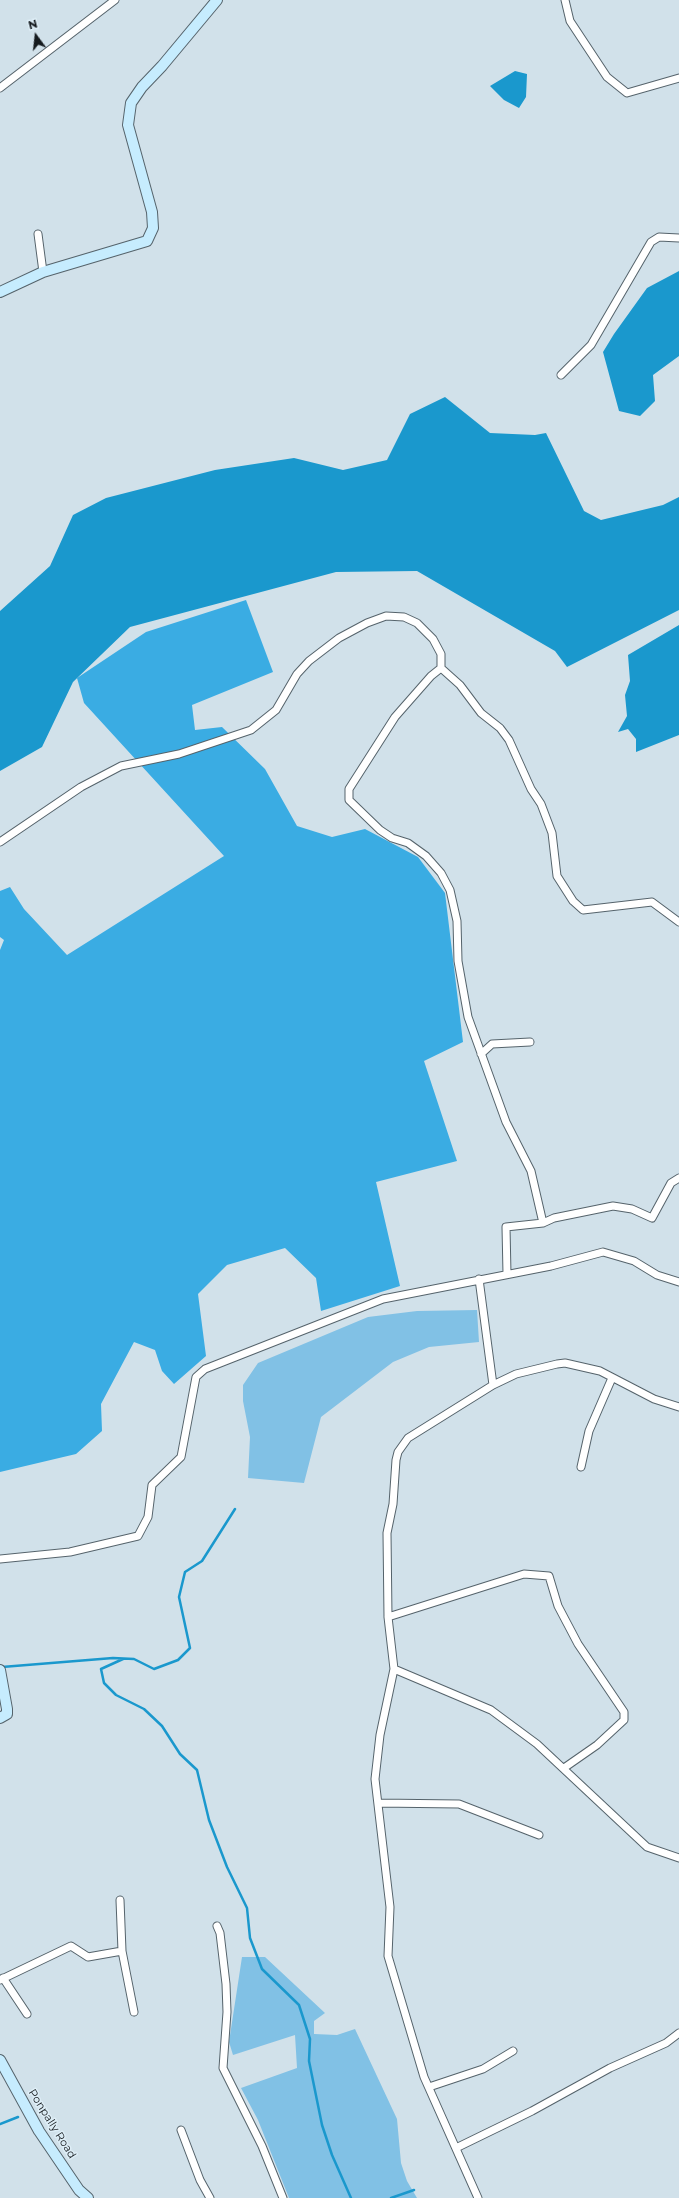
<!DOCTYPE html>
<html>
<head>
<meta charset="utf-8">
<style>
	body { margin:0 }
	#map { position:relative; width:679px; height:2198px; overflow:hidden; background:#d1e1ea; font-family:Montserrat,sans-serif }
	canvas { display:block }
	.north { position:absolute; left:16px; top:16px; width:40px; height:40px; -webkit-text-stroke:3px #deeef7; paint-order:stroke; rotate:345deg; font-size:11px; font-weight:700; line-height:16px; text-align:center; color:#151a1e }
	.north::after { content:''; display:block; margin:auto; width:14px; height:18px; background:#151a1e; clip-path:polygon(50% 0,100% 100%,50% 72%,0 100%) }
</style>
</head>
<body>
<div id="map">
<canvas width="679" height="2198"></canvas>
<div class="north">N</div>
</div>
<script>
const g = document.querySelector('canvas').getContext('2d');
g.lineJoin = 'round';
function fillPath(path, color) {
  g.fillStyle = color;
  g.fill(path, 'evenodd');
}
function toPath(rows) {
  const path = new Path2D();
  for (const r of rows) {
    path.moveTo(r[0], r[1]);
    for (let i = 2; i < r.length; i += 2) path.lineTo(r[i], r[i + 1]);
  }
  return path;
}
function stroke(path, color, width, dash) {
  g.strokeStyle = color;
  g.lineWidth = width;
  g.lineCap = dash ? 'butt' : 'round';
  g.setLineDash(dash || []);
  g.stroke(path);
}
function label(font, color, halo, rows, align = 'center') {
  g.font = font + ' Montserrat,sans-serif';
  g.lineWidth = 3;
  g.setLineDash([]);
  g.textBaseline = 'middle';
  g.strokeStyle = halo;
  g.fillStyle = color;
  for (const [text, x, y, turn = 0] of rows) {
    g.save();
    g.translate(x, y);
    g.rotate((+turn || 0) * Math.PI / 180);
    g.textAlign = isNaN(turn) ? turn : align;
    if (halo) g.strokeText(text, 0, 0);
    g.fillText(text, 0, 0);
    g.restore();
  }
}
const green = toPath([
	[477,1310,479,1342,429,1347,393,1362,321,1417,304,1483,248,1478,250,1437,243,1401,243,1385,258,1363,368,1317,417,1311],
	[242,1957,265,1957,325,2013,314,2021,314,2034,337,2035,355,2029,397,2119,401,2163,407,2181,417,2198,289,2198,258,2120,241,2088,297,2068,295,2035,233,2055,229,2042]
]);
const forest = toPath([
	[246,600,273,672,192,705,195,730,222,727,265,769,297,826,332,837,365,829,418,857,445,893,463,1042,424,1061,457,1161,376,1182,400,1286,321,1311,316,1278,285,1248,227,1265,198,1294,206,1356,174,1384,162,1371,155,1350,134,1342,101,1404,102,1431,76,1454,0,1472,0,950,4,940,0,937,0,891,10,887,24,909,67,955,224,856,84,703,77,678,146,632]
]);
const water = toPath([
	[515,71,527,74,526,97,519,108,504,100,490,86],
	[679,271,679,356,653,375,655,401,640,416,619,411,603,352,614,334,647,288],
	[445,397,490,433,535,435,546,433,584,511,601,520,663,505,679,497,679,610,567,667,555,651,417,571,336,572,130,627,73,682,42,747,0,771,0,611,50,566,73,515,106,498,215,470,294,458,343,470,387,460,410,414],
	[679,625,679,735,636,752,636,739,628,729,618,732,627,716,625,695,630,681,628,655]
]);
const stream = toPath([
	[123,1659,101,1669,104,1683,116,1695,144,1709,162,1726,180,1754,197,1770,209,1820,227,1867,247,1908,250,1938,262,1969,299,2005,310,2039,309,2061,322,2125,332,2155,351,2198],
	[2,1667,113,1658,134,1659,154,1669,178,1660,190,1648,179,1597,185,1572,202,1561,235,1509],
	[0,2124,18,2117],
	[391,2198,414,2190]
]);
const street = toPath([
	[565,0,570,21,607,77,627,93,679,78],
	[0,88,115,0],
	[38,234,43,272],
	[561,375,591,345,651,242,659,237,679,238],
	[441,668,460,685,481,713,500,728,509,740,531,789,541,804,552,833,557,876,573,901,583,910,652,902,679,922],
	[0,842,81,787,121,766,179,754,251,730,276,710,297,674,309,661,339,638,367,623,386,616,404,617,417,623,433,639,441,654,441,668,431,676,395,717,349,789,349,800,380,830,392,838,408,843,426,856,441,873,450,890,457,921,458,961,468,1017,506,1122,531,1171,543,1223],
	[481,1054,492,1044,530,1042],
	[507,1274,506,1227,543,1223,554,1218,613,1206,632,1209,652,1218,671,1183,679,1178],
	[479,1279,493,1385],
	[581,1467,589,1431,612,1378],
	[0,1559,70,1552,138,1536,148,1517,152,1485,181,1457,196,1377,205,1369,383,1299,551,1266,603,1252,634,1261,657,1275,679,1282],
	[388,1617,524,1574,549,1576,558,1606,578,1644,624,1712,624,1720,597,1745,564,1768],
	[394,1669,491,1710,537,1744,647,1847,679,1858],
	[378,1803,459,1804,539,1835],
	[120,1900,122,1951,134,2012],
	[217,1926,220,1933,226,1984,227,2012,223,2068,262,2146,283,2198],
	[3,1978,27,2014],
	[0,1980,71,1946,88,1957,122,1951],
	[429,2087,483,2069,513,2051],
	[181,2130,200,2180,210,2198],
	[456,2148,532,2111,610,2068,666,2043,679,2033],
	[478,2198,424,2077,388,1956,390,1907,375,1779,380,1735,394,1669,388,1617,387,1533,393,1504,396,1460,398,1452,408,1438,493,1385,516,1374,557,1364,565,1363,600,1371,654,1399,679,1407]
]);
const secondary = toPath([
	[0,292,43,272,147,241,153,228,152,212,128,125,131,103,142,87,162,66,217,0],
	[0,1670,7,1709,7,1714,0,1718],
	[0,2060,39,2131,79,2190,88,2198]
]);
const streetNames = [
	["Ponpally Road",52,2124,58]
];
fillPath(green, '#81c1e5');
fillPath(forest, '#3aace3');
fillPath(water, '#1a98cd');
stroke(stream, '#1a98cd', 2.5);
stroke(street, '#55636b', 9);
stroke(secondary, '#55636b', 12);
stroke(street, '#fff', 7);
stroke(secondary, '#c6ecfe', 10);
label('11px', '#151a1e', '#deeef7', streetNames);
</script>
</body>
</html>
